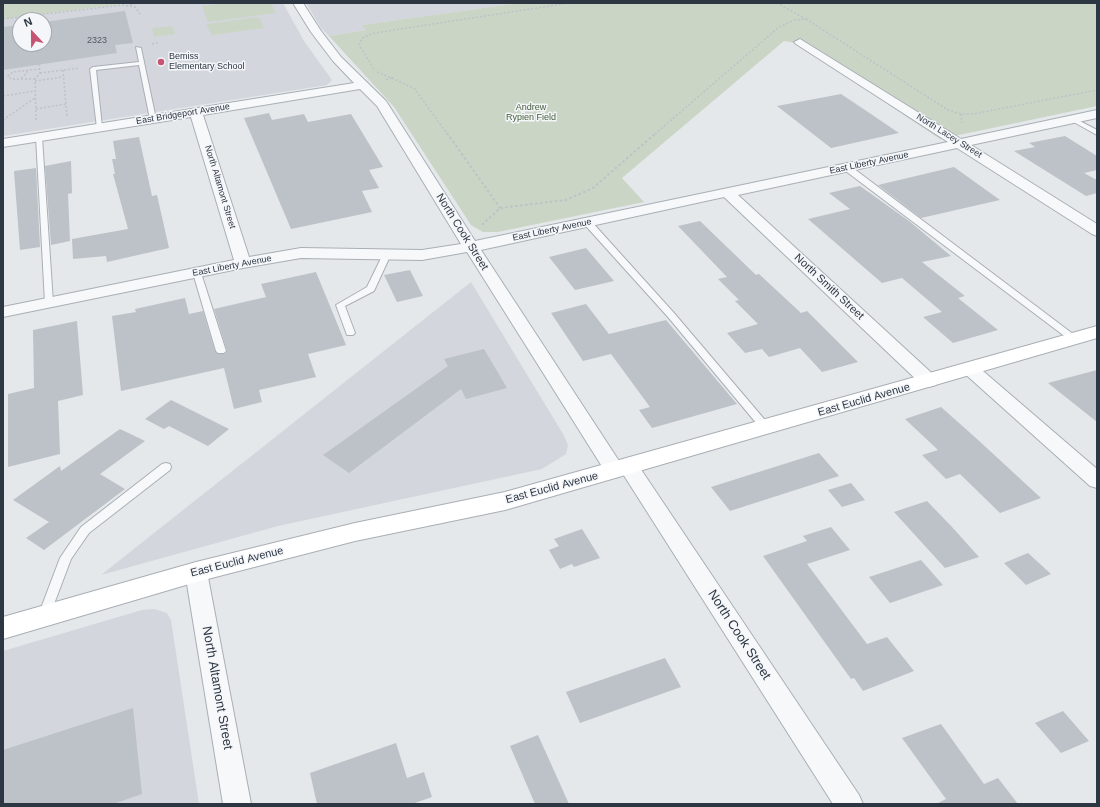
<!DOCTYPE html>
<html>
<head>
<meta charset="utf-8">
<style>
	body { margin:0 }
	#map { position:relative; width:1100px; height:807px; overflow:hidden; background:#e4e8eb; font-family:Helvetica,sans-serif }
	canvas { display:block }
	.frame { position:absolute; inset:0; border:4px solid #2d3743; pointer-events:none }
	.north { position:absolute; left:12px; top:12px; width:40px; height:40px; box-sizing:border-box; background:#f4f6f9; border:1px solid #a4aab0; border-radius:50%; rotate:338deg; font-size:11px; font-weight:700; line-height:16px; text-align:center; color:#2d3743 }
	.north::after { content:''; display:block; margin:auto; width:14px; height:18px; background:#c65371; clip-path:polygon(50% 0,100% 100%,50% 72%,0 100%) }
</style>
</head>
<body>
<div id="map">
<canvas width="1100" height="807"></canvas>
<div class="frame"></div>
<div class="north">N</div>
</div>
<script>
const g = document.querySelector('canvas').getContext('2d');
g.lineJoin = 'round';
function fillPath(path, color) {
  g.fillStyle = color;
  g.fill(path, 'evenodd');
}
function toPath(rows) {
  const path = new Path2D();
  for (const r of rows) {
    path.moveTo(r[0], r[1]);
    for (let i = 2; i < r.length; i += 2) path.lineTo(r[i], r[i + 1]);
  }
  return path;
}
function stroke(path, color, width, dash) {
  g.strokeStyle = color;
  g.lineWidth = width;
  g.lineCap = dash ? 'butt' : 'round';
  g.setLineDash(dash || []);
  g.stroke(path);
}
function label(font, color, halo, rows, align = 'center') {
  g.font = font + ' Helvetica,sans-serif';
  g.lineWidth = 3;
  g.setLineDash([]);
  g.textBaseline = 'middle';
  g.strokeStyle = halo;
  g.fillStyle = color;
  for (const [text, x, y, turn = 0] of rows) {
    g.save();
    g.translate(x, y);
    g.rotate((+turn || 0) * Math.PI / 180);
    g.textAlign = isNaN(turn) ? turn : align;
    if (halo) g.strokeText(text, 0, 0);
    g.fillText(text, 0, 0);
    g.restore();
  }
}
const built = toPath([
	[130,3,283,3,304,41,332,80,327,85,3,136,3,19],
	[20,20,44,20,44,44,20,44],
	[306,3,519,3,363,25,366,30,329,36,321,28],
	[471,282,563,434,568,445,566,454,542,469,278,526,101,575],
	[154,609,167,613,171,620,199,804,3,804,3,651,142,610]
]);
const green = toPath([
	[3,3,130,3,3,19],
	[224,3,271,3,276,13,208,22,202,6],
	[519,3,1097,3,1097,106,940,139,796,43,784,41,622,178,644,202,498,232,483,232,471,225,394,107,329,36,366,30,362,25],
	[259,17,264,28,212,35,206,24],
	[172,26,175,34,154,37,152,28]
]);
const building = toPath([
	[125,11,133,43,115,45,117,53,3,70,3,27,20,25,20,44,44,44,44,22],
	[841,94,865,110,899,133,831,148,777,106],
	[269,113,272,120,304,114,308,122,351,114,383,167,369,170,379,188,362,191,372,212,291,229,244,118],
	[1065,136,1097,156,1097,170,1084,173,1097,180,1097,193,1086,196,1014,151,1035,147,1029,143],
	[139,137,152,196,157,195,169,248,107,262,106,256,73,259,72,239,128,229,113,174,115,174,112,159,116,159,113,141],
	[71,161,72,193,68,194,70,241,51,245,45,166],
	[954,167,1000,200,921,218,878,185],
	[36,168,40,247,20,250,14,171],
	[860,186,909,221,951,256,922,262,965,296,958,298,998,330,953,343,923,317,942,312,902,278,882,283,808,219,850,209,829,193],
	[700,221,756,275,759,274,801,313,807,311,858,362,822,372,800,348,769,357,762,349,745,353,727,333,758,324,735,301,739,300,718,279,727,277,678,226],
	[586,248,614,281,575,290,549,257],
	[410,270,423,296,397,302,384,275],
	[316,272,346,345,308,354,316,377,259,390,262,402,234,409,224,368,121,391,112,316,136,312,135,309,185,298,189,314,203,311,215,351,218,354,224,354,227,351,214,309,266,297,261,284],
	[586,304,609,334,666,320,737,404,652,428,639,410,650,407,611,354,583,361,551,313],
	[77,321,83,395,58,401,60,454,8,467,8,394,34,388,33,330],
	[484,349,507,388,466,399,461,389,349,473,323,455,448,366,444,359],
	[1097,370,1097,422,1048,383],
	[171,400,229,429,208,446,169,426,164,429,145,419],
	[941,407,977,439,1041,498,1000,513,960,474,946,479,922,455,938,450,905,419],
	[120,429,145,441,100,474,125,489,44,550,26,538,49,522,13,500,60,466,61,471],
	[819,453,839,476,730,511,711,487],
	[851,483,865,500,842,507,828,490],
	[927,501,952,527,979,557,945,568,894,512],
	[831,527,850,550,807,564,867,644,887,637,914,671,863,691,854,678,851,679,763,556,807,541,803,536],
	[582,529,600,558,574,567,572,564,560,569,549,550,559,546,554,539],
	[1028,553,1051,574,1026,585,1004,563],
	[921,560,943,585,890,603,869,577],
	[665,658,681,687,580,723,566,692],
	[133,708,142,794,113,804,3,804,3,750],
	[1063,711,1089,741,1061,753,1035,723],
	[941,724,984,784,998,778,1018,804,936,804,946,799,902,738],
	[538,735,569,804,535,804,510,746],
	[396,743,407,778,424,772,432,797,412,804,317,804,310,773]
]);
const pathFar1 = toPath([
	[130,5,137,3],
	[3,19,122,5,135,7,140,14],
	[806,19,948,110,961,114,973,114,1097,90],
	[152,44,157,43,156,40],
	[374,69,359,45,362,38,375,33,569,3],
	[63,70,67,117],
	[377,72,392,78,384,80],
	[40,73,79,68],
	[21,78,27,73,27,70],
	[392,78,415,89,447,134],
	[35,79,11,79,8,76,13,72,40,69],
	[35,81,63,77],
	[3,96,35,91],
	[36,109,66,104],
	[961,114,962,123],
	[3,120,35,98],
	[36,120,35,79,40,73,39,61],
	[655,134,779,27,794,20,806,19,777,3]
]);
const path = toPath([
	[447,133,500,208],
	[482,225,500,208,566,200,593,188,656,133]
]);
const service = toPath([
	[136,47,141,48,156,119,153,121,150,119,139,65,96,70,102,127,97,128,90,69,93,67,139,62,136,47],
	[1070,118,1074,118,1097,130,1097,135,1070,120,1070,118],
	[39,135,42,137,53,303,49,306,45,303,36,137,39,135],
	[843,165,849,165,1077,337,1079,339,1077,341,1071,341,843,169,843,165],
	[585,221,591,221,674,313,770,426,771,428,770,430,762,430,668,317,585,225,585,221],
	[384,252,390,252,391,254,374,291,345,306,355,333,353,335,347,335,336,305,367,287,384,252],
	[197,270,201,273,226,351,224,353,218,353,216,351,193,273,197,270],
	[166,463,170,464,171,467,170,470,89,533,71,559,48,620,44,621,40,620,38,616,60,558,81,527,162,464,166,463]
]);
const minor = toPath([
	[293,3,303,3,321,31,341,57,386,101,475,241,948,142,796,44,794,42,800,39,961,139,1097,110,1097,118,971,145,1097,224,1097,236,1092,234,957,148,738,195,936,377,938,381,936,385,929,387,922,385,724,197,481,250,621,464,629,460,636,462,859,795,863,804,833,804,623,474,615,478,608,476,467,252,422,260,301,258,243,268,3,317,3,307,234,260,191,117,3,147,3,139,354,83,333,61,311,32,293,3],
	[360,89,377,106,461,244,422,250,301,248,249,257,203,115,360,89],
	[970,363,976,365,1097,469,1097,488,1090,486,964,373,961,369,964,365,970,363],
	[196,563,204,566,207,572,251,804,223,804,185,572,188,566,196,563]
]);
const secondary = toPath([
	[1097,326,1097,338,505,510,355,541,196,582,3,639,3,617,196,562,355,523,505,492,1097,326]
]);
const markers = [
	[161,62,4,"#c65371"]
];
const numberNames = [
	["2323",97,41]
];
const farPoinames = [
	["Bemiss",169,57],
	["Elementary School",169,67]
];
const farParknames = [
	["Andrew",531,108],
	["Rypien Field",531,118]
];
const farStreetnames = [
	["East Bridgeport Avenue",183,114,-9],
	["North Lacey Street",949,136,32],
	["East Liberty Avenue",869,163,-12],
	["North Altamont Street",220,187,73],
	["East Liberty Avenue",552,230,-12],
	["East Liberty Avenue",232,266,-11]
];
const streetNames = [
	["North Cook Street",462,232,58],
	["North Smith Street",829,287,43],
	["East Euclid Avenue",864,400,-16],
	["East Euclid Avenue",552,488,-15],
	["East Euclid Avenue",237,562,-14]
];
const nearStreetnames = [
	["North Cook Street",739,635,57],
	["North Altamont Street",217,688,80]
];
fillPath(built, '#d3d7dd');
fillPath(green, '#cbd5c6');
fillPath(building, '#bcc2c8');
stroke(service, '#a9afb5', 2);
stroke(minor, '#a9afb5', 2);
stroke(secondary, '#a9afb5', 2);
stroke(pathFar1, '#bec2c7', 1.5, [2, 2]);
stroke(path, '#bec2c7', 2, [2.5, 2.5]);
fillPath(service, '#f7f8fa');
fillPath(minor, '#f7f8fa');
fillPath(secondary, '#fff');
for (const [x, y, r, color] of markers) {
  const dot = new Path2D();
  dot.arc(x, y, r, 0, 2 * Math.PI);
  g.fillStyle = color;
  g.fill(dot);
  stroke(dot, '#f4f6f9', 1.5);
}
label('9px', '#515a64', null, numberNames);
label('9px', '#2d3743', '#f4f6f9', farPoinames, 'left');
label('9px', '#455e3b', '#f4f6f9', farParknames);
label('9px', '#2d3743', '#f4f6f9', farStreetnames);
label('11px', '#2d3743', '#f4f6f9', streetNames);
label('13px', '#2d3743', '#f4f6f9', nearStreetnames);
</script>
</body>
</html>
